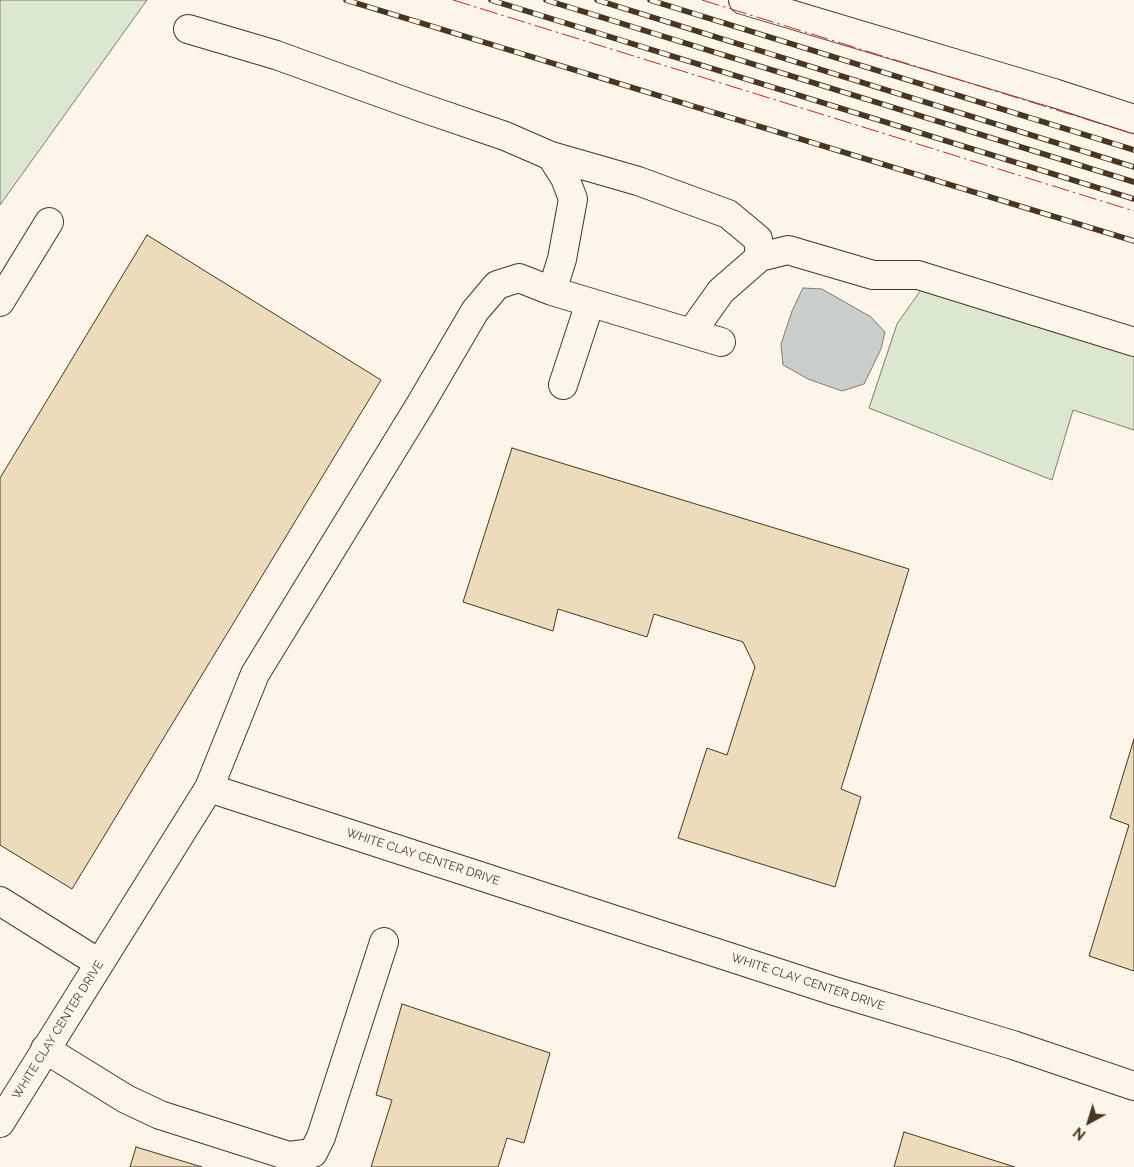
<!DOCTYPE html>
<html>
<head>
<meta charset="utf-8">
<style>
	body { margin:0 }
	#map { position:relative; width:1134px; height:1167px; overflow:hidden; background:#fbf6e9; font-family:Raleway,sans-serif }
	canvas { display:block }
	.north { position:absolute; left:1064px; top:1097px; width:50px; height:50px; -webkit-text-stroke:4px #fbf6e9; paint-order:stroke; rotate:219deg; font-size:14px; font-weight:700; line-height:20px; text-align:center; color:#4a3520 }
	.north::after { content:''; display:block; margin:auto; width:18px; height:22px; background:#4a3520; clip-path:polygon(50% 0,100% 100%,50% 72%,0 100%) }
</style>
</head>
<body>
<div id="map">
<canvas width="1134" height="1167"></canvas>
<div class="north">N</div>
</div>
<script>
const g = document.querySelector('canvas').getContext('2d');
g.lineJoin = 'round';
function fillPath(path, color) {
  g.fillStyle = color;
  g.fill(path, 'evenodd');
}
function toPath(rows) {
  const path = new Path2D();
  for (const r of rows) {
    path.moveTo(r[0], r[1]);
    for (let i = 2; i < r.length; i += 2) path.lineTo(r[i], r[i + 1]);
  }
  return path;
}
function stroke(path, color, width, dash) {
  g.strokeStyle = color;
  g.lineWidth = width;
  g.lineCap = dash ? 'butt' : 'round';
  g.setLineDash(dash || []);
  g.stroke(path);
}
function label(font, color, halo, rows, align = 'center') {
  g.font = font + ' Raleway,sans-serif';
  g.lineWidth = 4;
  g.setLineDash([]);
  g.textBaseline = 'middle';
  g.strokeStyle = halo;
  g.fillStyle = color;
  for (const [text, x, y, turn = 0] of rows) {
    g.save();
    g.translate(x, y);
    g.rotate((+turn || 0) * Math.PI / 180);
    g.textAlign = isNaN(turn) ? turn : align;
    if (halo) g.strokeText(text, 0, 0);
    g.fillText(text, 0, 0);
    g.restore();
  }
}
const green = toPath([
	[0,0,147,0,0,205,0,0],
	[935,270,1134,334,1134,430,1073,410,1052,480,869,408,897,324,935,270]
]);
const water = toPath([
	[803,288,822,289,871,317,885,332,881,349,864,384,842,391,808,379,783,365,781,344,792,311,803,288]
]);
const building = toPath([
	[147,235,381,380,72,889,0,845,0,478,147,235],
	[512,448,909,569,841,789,861,797,835,887,678,838,707,748,727,755,755,667,743,642,654,614,647,637,558,609,553,631,463,602,512,448],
	[1134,739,1134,971,1089,956,1129,825,1110,818,1134,739],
	[402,1004,550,1053,524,1143,507,1138,498,1167,371,1167,392,1100,376,1095,402,1004],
	[904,1132,1015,1167,894,1167,904,1132],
	[136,1147,202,1167,130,1167,136,1147]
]);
const minor = toPath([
	[743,0,1054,93,1134,119],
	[188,29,276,55,417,106,505,136,551,156,565,178,573,199,562,259,552,291],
	[551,156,638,181,728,214,758,239,760,257],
	[0,302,49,222],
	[691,333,721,291,760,257,788,250,873,275,918,275,1134,342],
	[563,385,590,303],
	[209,788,255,674,420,405,475,311,497,285,519,278,552,291,721,342],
	[0,901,99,963],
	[45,1049,126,1099,160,1115,289,1156,313,1153,321,1137,384,942],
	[0,1123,209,788,834,991,1013,1045,1134,1086]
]);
const rail = toPath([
	[346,0,1134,241],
	[491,0,1134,199],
	[546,0,1134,182],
	[597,0,1134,167],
	[650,0,1134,150]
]);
const power = toPath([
	[453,0,1134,211],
	[702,0,1134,134]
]);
const streetNames = [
	["WHITE CLAY CENTER DRIVE",423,857,18],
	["WHITE CLAY CENTER DRIVE",808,982,18],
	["WHITE CLAY CENTER DRIVE",58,1030,-58]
];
fillPath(green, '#dce7d0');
stroke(green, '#887966', 1);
fillPath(water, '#c9cecd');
stroke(water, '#887966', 1);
fillPath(building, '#ecdcbc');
stroke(building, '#4a3520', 1);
stroke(minor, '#4a3520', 30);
stroke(minor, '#fbf6e9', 28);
stroke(rail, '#4a3520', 5.5);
stroke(rail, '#fbf6e9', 4, [11]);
stroke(power, '#c62828', 1, [18, 4, 2.5, 4]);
label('12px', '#4a3520', '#fbf6e9', streetNames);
</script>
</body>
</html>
